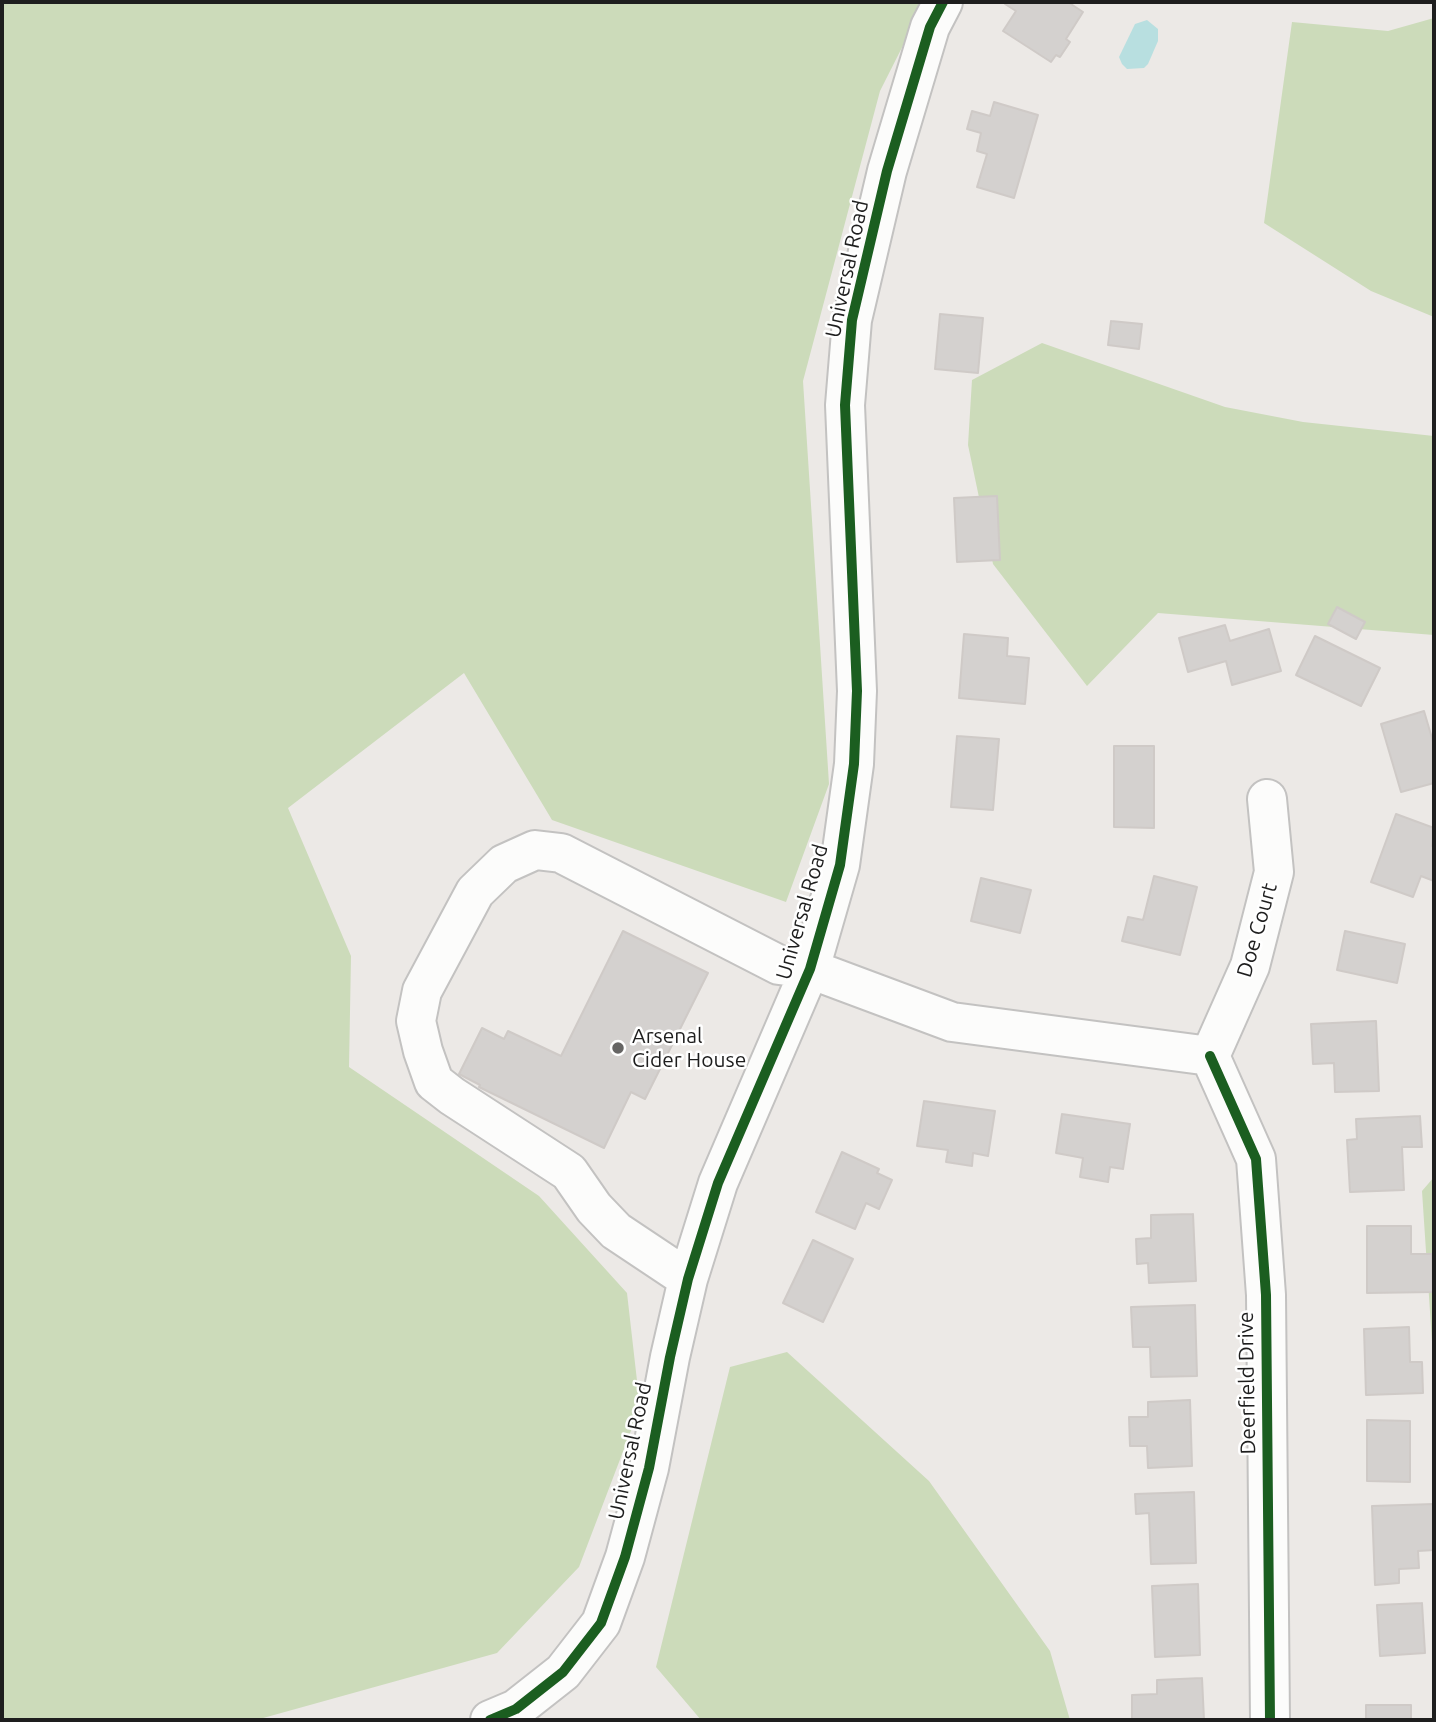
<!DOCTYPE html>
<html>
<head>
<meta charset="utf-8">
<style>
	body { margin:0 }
	#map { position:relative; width:1436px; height:1722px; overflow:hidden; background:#ece9e6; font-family:Ubuntu,sans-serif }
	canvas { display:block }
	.frame { position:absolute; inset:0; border:4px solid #1e1e1e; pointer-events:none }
</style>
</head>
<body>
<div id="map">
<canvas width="1436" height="1722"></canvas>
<div class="frame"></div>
</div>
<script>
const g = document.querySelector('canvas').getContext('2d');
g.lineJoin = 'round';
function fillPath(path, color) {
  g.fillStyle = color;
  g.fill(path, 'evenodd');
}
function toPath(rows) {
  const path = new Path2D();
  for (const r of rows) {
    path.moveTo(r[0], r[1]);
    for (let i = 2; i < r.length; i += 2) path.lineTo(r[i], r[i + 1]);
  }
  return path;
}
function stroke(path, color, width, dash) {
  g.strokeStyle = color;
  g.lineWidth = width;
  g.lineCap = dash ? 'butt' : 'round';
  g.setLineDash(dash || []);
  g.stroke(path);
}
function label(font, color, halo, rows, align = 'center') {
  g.font = font + ' Ubuntu,sans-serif';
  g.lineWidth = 5;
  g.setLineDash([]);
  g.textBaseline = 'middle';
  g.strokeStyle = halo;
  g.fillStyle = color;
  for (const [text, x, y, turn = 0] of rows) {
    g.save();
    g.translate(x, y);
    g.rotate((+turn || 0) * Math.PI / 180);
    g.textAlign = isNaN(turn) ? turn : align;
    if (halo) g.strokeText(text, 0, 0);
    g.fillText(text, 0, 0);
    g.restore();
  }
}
const forest = toPath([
	[2,2,925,2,880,91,803,381,829,784,786,902,552,820,464,673,288,808,351,956,349,1067,539,1196,627,1293,640,1407,579,1567,497,1653,256,1720,2,1720],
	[1434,18,1434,317,1371,291,1264,223,1292,22,1388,31],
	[1042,343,1225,407,1303,422,1434,436,1434,635,1158,613,1087,686,993,564,968,445,972,380],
	[1434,1177,1434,1372,1422,1191],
	[787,1352,929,1481,1050,1651,1070,1720,701,1720,656,1667,730,1367]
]);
const water = toPath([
	[1147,20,1158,29,1158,41,1148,64,1144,68,1127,69,1122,64,1119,57,1135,24]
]);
const building = toPath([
	[1006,2,1068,2,1083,12,1066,39,1070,42,1060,57,1056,55,1051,62,1003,31,1016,11,1005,4,1006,2],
	[994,102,1038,115,1014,198,977,187,987,154,977,151,981,133,967,129,972,111,990,116,994,102],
	[940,314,983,318,978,373,935,369,940,314],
	[1111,321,1142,324,1139,349,1108,345,1111,321],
	[997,496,1000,560,957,562,954,498,997,496],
	[1337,607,1365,622,1356,639,1328,624,1337,607],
	[1225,625,1230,641,1269,629,1281,671,1232,685,1226,661,1188,672,1179,638,1225,625],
	[964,634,1008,638,1007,656,1029,658,1025,704,959,698,964,634],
	[1315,636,1380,668,1361,706,1296,675,1315,636],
	[1424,711,1434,745,1434,783,1401,792,1381,724,1424,711],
	[957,736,999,739,993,810,951,807,957,736],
	[1114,746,1154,746,1154,828,1114,827,1114,746],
	[1396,814,1434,828,1432,846,1434,846,1434,881,1421,876,1413,897,1371,882,1396,814],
	[1154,876,1197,887,1180,955,1122,941,1128,917,1143,920,1154,876],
	[981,878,1031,890,1020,933,971,921,981,878],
	[623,931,708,973,645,1099,631,1092,604,1148,479,1087,480,1085,459,1074,482,1028,504,1039,508,1031,561,1056,623,931],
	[1345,931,1405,944,1397,983,1337,970,1345,931],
	[1376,1021,1379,1091,1335,1092,1334,1063,1313,1064,1311,1024,1376,1021],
	[924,1101,995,1111,988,1156,973,1153,972,1166,946,1162,948,1150,917,1146,924,1101],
	[1062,1114,1130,1124,1123,1169,1110,1167,1108,1182,1080,1177,1083,1158,1056,1153,1062,1114],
	[1420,1116,1422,1147,1402,1147,1404,1190,1350,1192,1347,1140,1357,1139,1356,1119,1420,1116],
	[842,1152,879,1169,877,1173,892,1180,879,1209,866,1203,855,1229,816,1212,842,1152],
	[1193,1214,1196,1281,1149,1283,1148,1263,1137,1264,1136,1239,1151,1238,1151,1215,1193,1214],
	[1367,1226,1411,1226,1411,1254,1432,1254,1433,1292,1367,1293,1367,1226],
	[813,1240,853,1259,823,1322,783,1303,813,1240],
	[1195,1305,1197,1376,1151,1377,1150,1347,1133,1347,1131,1307,1195,1305],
	[1409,1327,1410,1362,1422,1362,1423,1393,1366,1395,1364,1329,1409,1327],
	[1190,1400,1192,1466,1148,1468,1147,1446,1130,1446,1129,1417,1148,1417,1148,1402,1190,1400],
	[1367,1420,1410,1421,1410,1482,1367,1481,1367,1420],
	[1194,1492,1196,1563,1151,1564,1149,1513,1136,1514,1135,1494,1194,1492],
	[1434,1504,1434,1550,1418,1551,1419,1568,1399,1569,1399,1583,1375,1585,1372,1506,1434,1504],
	[1198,1584,1200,1655,1155,1657,1152,1586,1198,1584],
	[1422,1603,1425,1653,1380,1656,1377,1605,1422,1603],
	[1202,1678,1204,1720,1132,1720,1132,1695,1157,1694,1157,1680,1202,1678],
	[1366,1705,1411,1705,1411,1720,1366,1720,1366,1705]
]);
const minor = toPath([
	[1210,1056,1256,1159,1266,1295,1270,1720],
	[1210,1056,1250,966,1274,872,1267,799],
	[688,1279,616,1231,594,1208,569,1172,452,1096,434,1082,423,1051,416,1021,422,991,475,892,504,864,535,850,561,853,779,965,810,969,952,1022,1210,1056],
	[490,1720,516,1709,563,1672,601,1623,625,1557,649,1468,670,1357,688,1279,718,1183,810,969,840,865,854,764,857,691,845,405,852,320,887,171,930,27,943,2]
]);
const cycleway = toPath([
	[1210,1056,1256,1159,1266,1295,1270,1720],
	[490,1720,516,1709,563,1672,601,1623,625,1557,649,1468,670,1357,688,1279,718,1183,810,969,840,865,854,764,857,691,845,405,852,320,887,171,930,27,943,2]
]);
const markers = [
	[618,1048,7,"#666564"]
];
const streetNames = [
	["Universal Road",847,269,-78],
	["Universal Road",802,912,-74],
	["Doe Court",1257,930,-74],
	["Deerfield Drive",1247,1383,-91],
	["Universal Road",630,1451,-78]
];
const poiNames = [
	["Arsenal",632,1036],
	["Cider House",632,1060]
];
fillPath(forest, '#ccdbba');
fillPath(water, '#b8dfe0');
fillPath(building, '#d4d1cf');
stroke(building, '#cfcac7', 2);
stroke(minor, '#c3c2c1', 42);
stroke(minor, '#fcfcfb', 38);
stroke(cycleway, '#1b5e20', 10);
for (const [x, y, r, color] of markers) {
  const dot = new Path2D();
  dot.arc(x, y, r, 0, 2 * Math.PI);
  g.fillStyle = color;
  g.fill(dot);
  stroke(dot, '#fff', 2.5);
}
label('21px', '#1e1e1e', '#fff', streetNames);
label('21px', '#1e1e1e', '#fff', poiNames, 'left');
</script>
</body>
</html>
